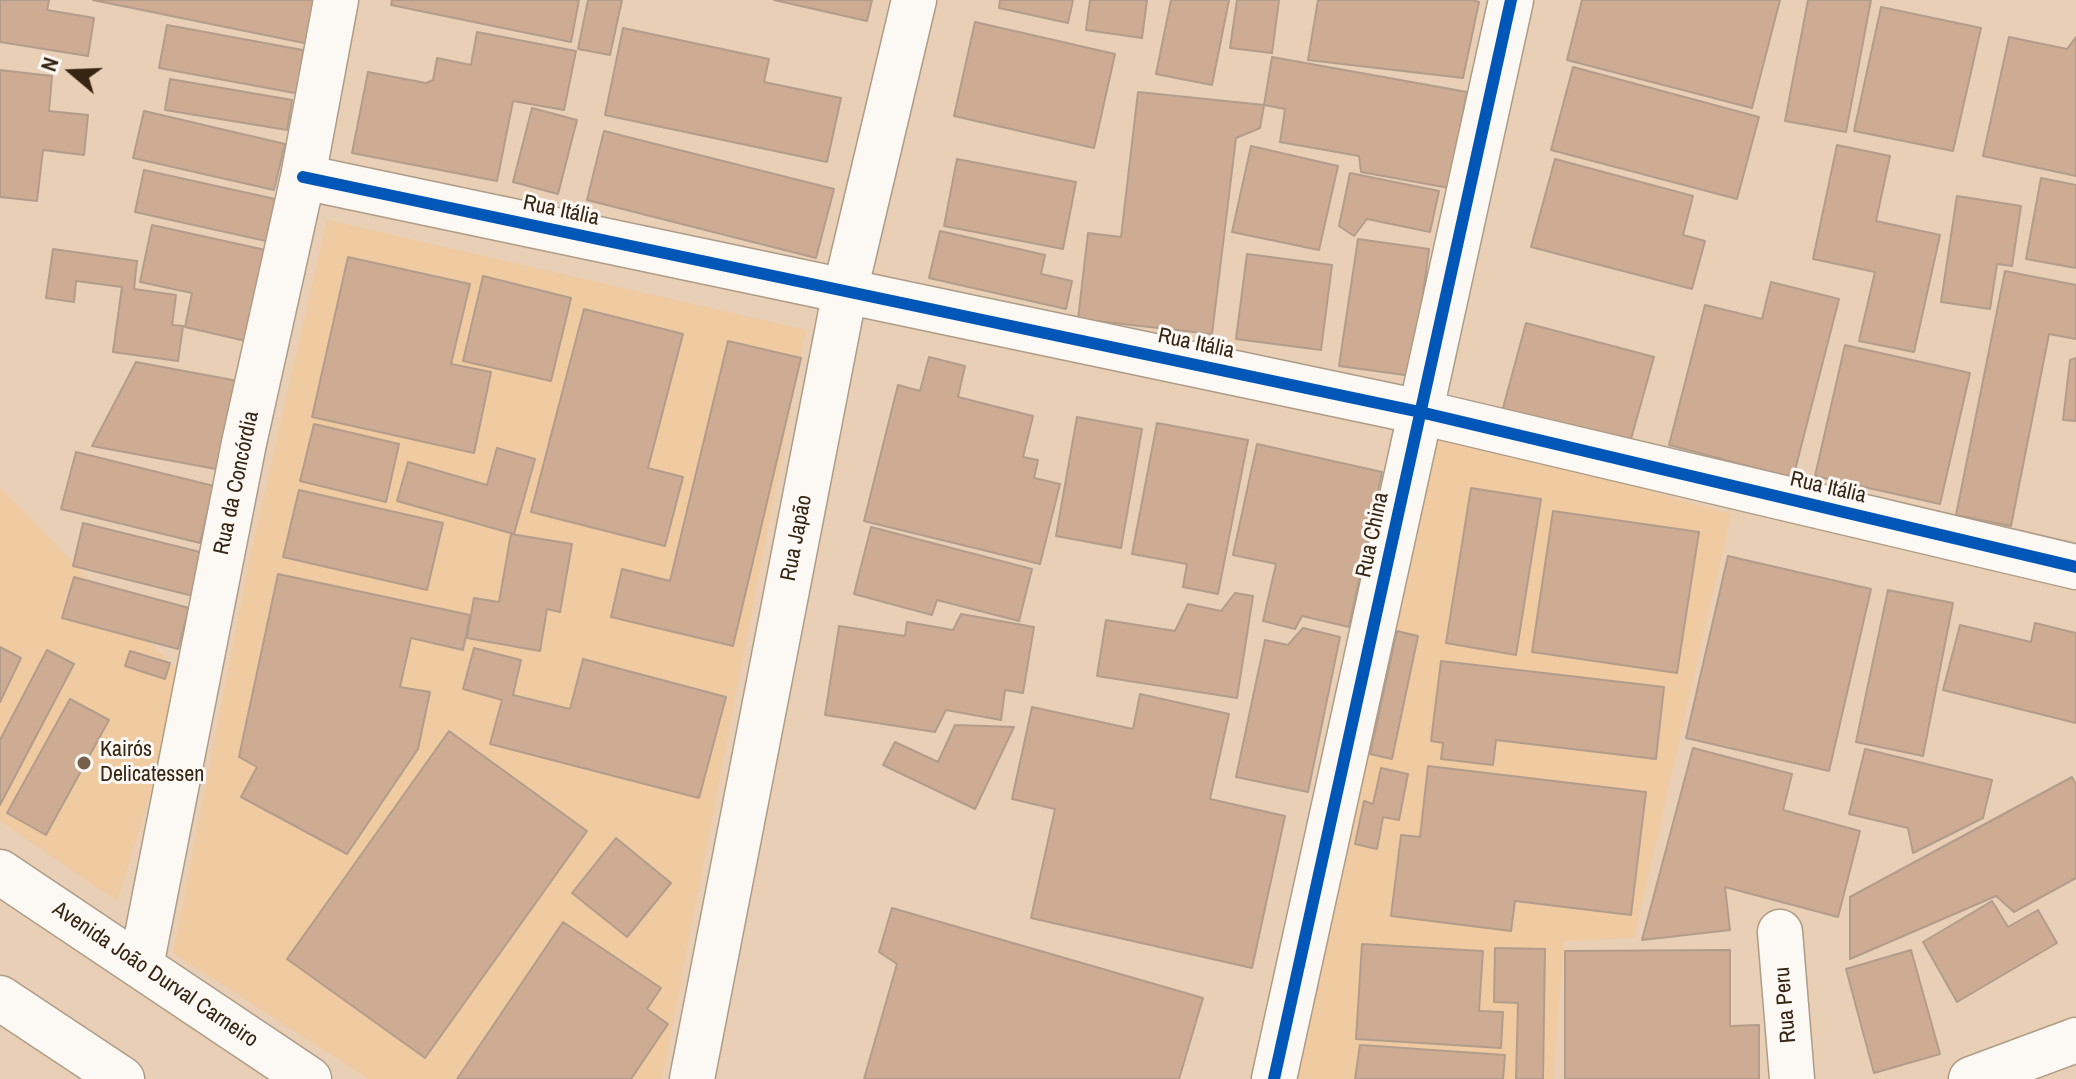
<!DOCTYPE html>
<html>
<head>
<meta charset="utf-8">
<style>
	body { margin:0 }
	#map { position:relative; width:2076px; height:1079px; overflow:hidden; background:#e8cfb5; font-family:"Archivo Narrow",sans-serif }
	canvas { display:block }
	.north { position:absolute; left:32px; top:32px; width:80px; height:80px; -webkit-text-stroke:6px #fef9f5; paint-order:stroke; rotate:289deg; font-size:22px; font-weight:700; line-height:32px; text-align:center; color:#362512 }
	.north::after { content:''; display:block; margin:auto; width:28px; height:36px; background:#362512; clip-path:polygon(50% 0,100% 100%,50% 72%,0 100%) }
</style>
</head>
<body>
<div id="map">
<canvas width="2076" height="1079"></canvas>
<div class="north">N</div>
</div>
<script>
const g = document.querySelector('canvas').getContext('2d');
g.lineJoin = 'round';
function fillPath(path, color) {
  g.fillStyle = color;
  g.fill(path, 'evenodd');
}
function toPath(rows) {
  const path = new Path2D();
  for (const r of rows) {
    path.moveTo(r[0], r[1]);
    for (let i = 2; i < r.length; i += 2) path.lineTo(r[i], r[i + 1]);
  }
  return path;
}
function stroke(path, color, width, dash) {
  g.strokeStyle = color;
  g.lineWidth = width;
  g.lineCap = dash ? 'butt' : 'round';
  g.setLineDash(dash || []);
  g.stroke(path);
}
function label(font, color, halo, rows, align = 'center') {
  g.font = font + ' "Archivo Narrow",sans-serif';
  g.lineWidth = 6;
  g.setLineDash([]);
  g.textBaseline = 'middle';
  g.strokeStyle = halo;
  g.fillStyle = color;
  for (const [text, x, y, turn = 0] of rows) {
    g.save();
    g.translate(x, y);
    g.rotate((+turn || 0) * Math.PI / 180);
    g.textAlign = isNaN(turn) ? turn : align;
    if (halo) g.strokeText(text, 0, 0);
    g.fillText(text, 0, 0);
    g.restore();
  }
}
const built = toPath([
	[327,220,806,330,662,1079,369,1079,173,953,250,557],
	[1430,429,1731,514,1634,938,1564,941,1553,1079,1291,1079],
	[0,487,170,663,188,676,117,901,0,821]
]);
const building = toPath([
	[0,0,49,0,47,10,94,18,88,56,0,42,0,0],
	[93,0,317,0,309,44,93,0],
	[392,0,579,0,571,42,391,5,392,0],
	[588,0,622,0,610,55,578,49,588,0],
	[774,0,872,0,867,21,774,0],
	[1000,0,1073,0,1068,23,999,8,1000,0],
	[1090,0,1147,0,1142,38,1086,30,1090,0],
	[1171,0,1229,0,1212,85,1156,74,1171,0],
	[1237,0,1279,0,1272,53,1230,48,1237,0],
	[1318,0,1473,0,1479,2,1463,78,1308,60,1318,0],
	[1582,0,1780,0,1752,108,1567,60,1582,0],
	[1808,0,1871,0,1846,132,1785,121,1808,0],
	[1881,7,1981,28,1953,151,1854,131,1881,7],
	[975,22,1115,54,1094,148,954,116,975,22],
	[167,25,308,51,300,94,159,68,167,25],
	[623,28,769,59,764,82,841,98,827,162,605,115,623,28],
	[477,32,576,51,564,110,513,101,497,181,352,153,368,72,426,83,433,80,437,58,471,65,477,32],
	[2009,37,2067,49,2076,37,2076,176,1983,156,2009,37],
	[1272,57,1467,92,1449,188,1361,172,1359,156,1280,142,1285,109,1264,105,1272,57],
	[1573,67,1759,117,1737,199,1551,150,1573,67],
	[0,70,52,76,49,111,88,115,84,155,43,150,37,201,0,197,0,70],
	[170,79,292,100,287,130,165,110,170,79],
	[1138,92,1264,105,1260,128,1236,138,1212,334,1078,319,1088,233,1121,237,1138,92],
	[532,108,577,120,558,194,513,182,532,108],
	[144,111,285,144,274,190,133,158,144,111],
	[604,131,834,189,816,258,587,200,604,131],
	[1837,145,1890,156,1876,221,1940,235,1914,352,1859,341,1875,272,1813,259,1837,145],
	[1251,146,1338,166,1319,250,1232,232,1251,146],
	[957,159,1076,182,1063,249,944,226,957,159],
	[1555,159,1693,196,1683,235,1705,241,1692,289,1531,247,1555,159],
	[144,170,275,199,266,241,135,212,144,170],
	[1350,173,1439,191,1430,232,1367,219,1354,236,1339,226,1350,173],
	[2041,178,2076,185,2076,268,2026,259,2041,178],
	[1957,196,2021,206,2012,266,1997,264,1990,309,1941,302,1957,196],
	[152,225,270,251,250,342,185,327,192,293,140,282,152,225],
	[940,231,1045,255,1041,274,1072,281,1066,309,929,278,940,231],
	[1358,239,1429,249,1412,376,1339,366,1358,239],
	[53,249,137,261,134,289,176,295,172,325,183,326,178,361,113,352,122,287,76,281,74,302,46,298,53,249],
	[1247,254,1332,265,1321,350,1236,339,1247,254],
	[348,257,470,284,451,364,491,372,474,453,312,417,348,257],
	[2005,271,2076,285,2076,339,2049,334,2011,526,1956,515,2005,271],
	[483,276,571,298,551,381,463,361,483,276],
	[1771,282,1839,299,1793,478,1669,445,1705,305,1762,319,1771,282],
	[584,309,683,334,648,468,683,477,665,546,531,512,584,309],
	[1526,323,1654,357,1629,446,1502,412,1526,323],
	[728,341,801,358,733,646,611,617,622,569,670,581,728,341],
	[1845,345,1970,373,1940,504,1815,476,1845,345],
	[929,357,965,366,958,397,1033,416,1023,457,1038,460,1034,478,1060,484,1040,564,864,521,898,385,920,391,929,357],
	[2076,358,2076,421,2063,420,2070,360,2076,358],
	[136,362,238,381,221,470,92,446,136,362],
	[1077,417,1142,429,1121,548,1056,536,1077,417],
	[1157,423,1248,440,1218,594,1183,587,1187,564,1132,554,1157,423],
	[314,424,399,444,386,502,300,481,314,424],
	[1257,444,1382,472,1349,627,1302,616,1295,629,1263,621,1276,564,1233,555,1257,444],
	[497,448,535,459,514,534,397,501,408,462,487,485,497,448],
	[76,452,214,486,200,543,61,509,76,452],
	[1471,488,1541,499,1516,655,1446,643,1471,488],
	[299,490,443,523,427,590,283,557,299,490],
	[1553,511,1699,532,1677,673,1532,652,1553,511],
	[83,523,204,553,193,596,73,566,83,523],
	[871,527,1032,569,1019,621,937,600,932,615,854,594,871,527],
	[511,534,572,544,560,612,547,609,540,651,467,638,474,598,499,602,511,534],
	[1728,556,1871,589,1829,771,1686,738,1728,556],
	[278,574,470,615,463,650,411,638,400,687,430,692,418,749,347,854,241,797,257,767,239,757,278,574],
	[74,577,189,608,178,649,62,618,74,577],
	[1888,590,1953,603,1923,756,1856,742,1888,590],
	[1235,593,1253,596,1237,698,1097,676,1106,620,1175,631,1188,604,1221,611,1235,593],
	[961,614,1034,627,1023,693,1005,690,1001,720,946,710,935,732,825,715,839,626,905,636,907,622,953,630,961,614],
	[2035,623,2076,633,2076,723,1943,690,1960,625,2031,642,2035,623],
	[1303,628,1340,637,1308,792,1236,777,1265,640,1288,645,1303,628],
	[1397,631,1418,636,1392,759,1370,754,1397,631],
	[0,647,21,658,0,702,0,647],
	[474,648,521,660,513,695,570,709,583,659,726,697,699,798,490,744,502,700,463,689,474,648],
	[47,650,74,664,0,805,0,740,47,650],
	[130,651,170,663,165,679,125,666,130,651],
	[1441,661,1664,687,1656,759,1496,740,1493,765,1441,759,1443,743,1431,741,1441,661],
	[1140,694,1229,714,1210,799,1285,816,1252,968,1031,918,1055,809,1012,799,1032,707,1133,729,1140,694],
	[70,699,109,720,46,835,7,813,70,699],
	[955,725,1014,727,975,809,883,765,895,742,938,762,955,725],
	[449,731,587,831,425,1058,287,959,449,731],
	[1693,748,1792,774,1783,810,1860,831,1838,917,1725,887,1730,930,1642,940,1693,748],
	[1865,749,1992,780,1983,818,1913,853,1908,828,1849,814,1865,749],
	[1428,766,1646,792,1631,915,1515,901,1511,931,1391,916,1401,835,1420,837,1428,766],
	[1381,768,1408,774,1399,820,1383,817,1377,849,1355,844,1364,801,1373,804,1381,768],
	[2072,777,2076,785,2076,878,2014,912,1996,896,1850,959,1850,897,2072,777],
	[616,838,671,883,627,937,572,893,616,838],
	[1992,901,2008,927,2038,910,2057,943,1957,1002,1923,942,1992,901],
	[892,908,1203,998,1179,1079,864,1079,897,964,879,952,892,908],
	[563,922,661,988,647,1009,668,1024,631,1079,457,1079,563,922],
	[1362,944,1483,951,1479,1011,1503,1012,1501,1048,1356,1039,1362,944],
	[1495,948,1545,949,1543,1079,1516,1079,1518,1003,1494,1002,1495,948],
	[1730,950,1730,1026,1759,1025,1759,1079,1565,1079,1565,951,1730,950],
	[1911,950,1940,1054,1874,1073,1846,969,1911,950],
	[1360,1045,1505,1055,1503,1079,1355,1079,1360,1045]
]);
const street = toPath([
	[303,177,1420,412,2076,567],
	[1780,932,1792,1079],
	[141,966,244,443,303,177,336,0],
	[692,1079,845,291,914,0],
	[1274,1079,1511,0],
	[1971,1079,2076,1040]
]);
const primary = toPath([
	[0,872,309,1079],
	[0,998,122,1079]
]);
const cycleway = toPath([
	[303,177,1420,412,2076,567],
	[1274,1079,1511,0]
]);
const markers = [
	[84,763,8,"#74604b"]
];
const streetNames = [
	["Rua Itália",561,211,12],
	["Rua Itália",1196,344,12],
	["Rua da Concórdia",237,483,-78],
	["Rua Itália",1828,488,13],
	["Rua China",1373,535,-78],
	["Rua Japão",797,538,-79],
	["Avenida João Durval Carneiro",155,975,34],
	["Rua Peru",1786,1005,-95]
];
const poiNames = [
	["Kairós",100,750],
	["Delicatessen",100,775]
];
fillPath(built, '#f0caa0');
fillPath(building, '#ceac93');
stroke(building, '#b29d8c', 2);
stroke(street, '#af9c87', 47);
stroke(primary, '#af9c87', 47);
stroke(street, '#fcf8f4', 44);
stroke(primary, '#fcf8f4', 44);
stroke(cycleway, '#0057b8', 12);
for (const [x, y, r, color] of markers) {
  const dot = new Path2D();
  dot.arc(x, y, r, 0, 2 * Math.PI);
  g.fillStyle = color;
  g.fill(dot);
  stroke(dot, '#fef9f5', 3);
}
label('22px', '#362512', '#fef9f5', streetNames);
label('22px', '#362512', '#fef9f5', poiNames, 'left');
</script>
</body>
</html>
